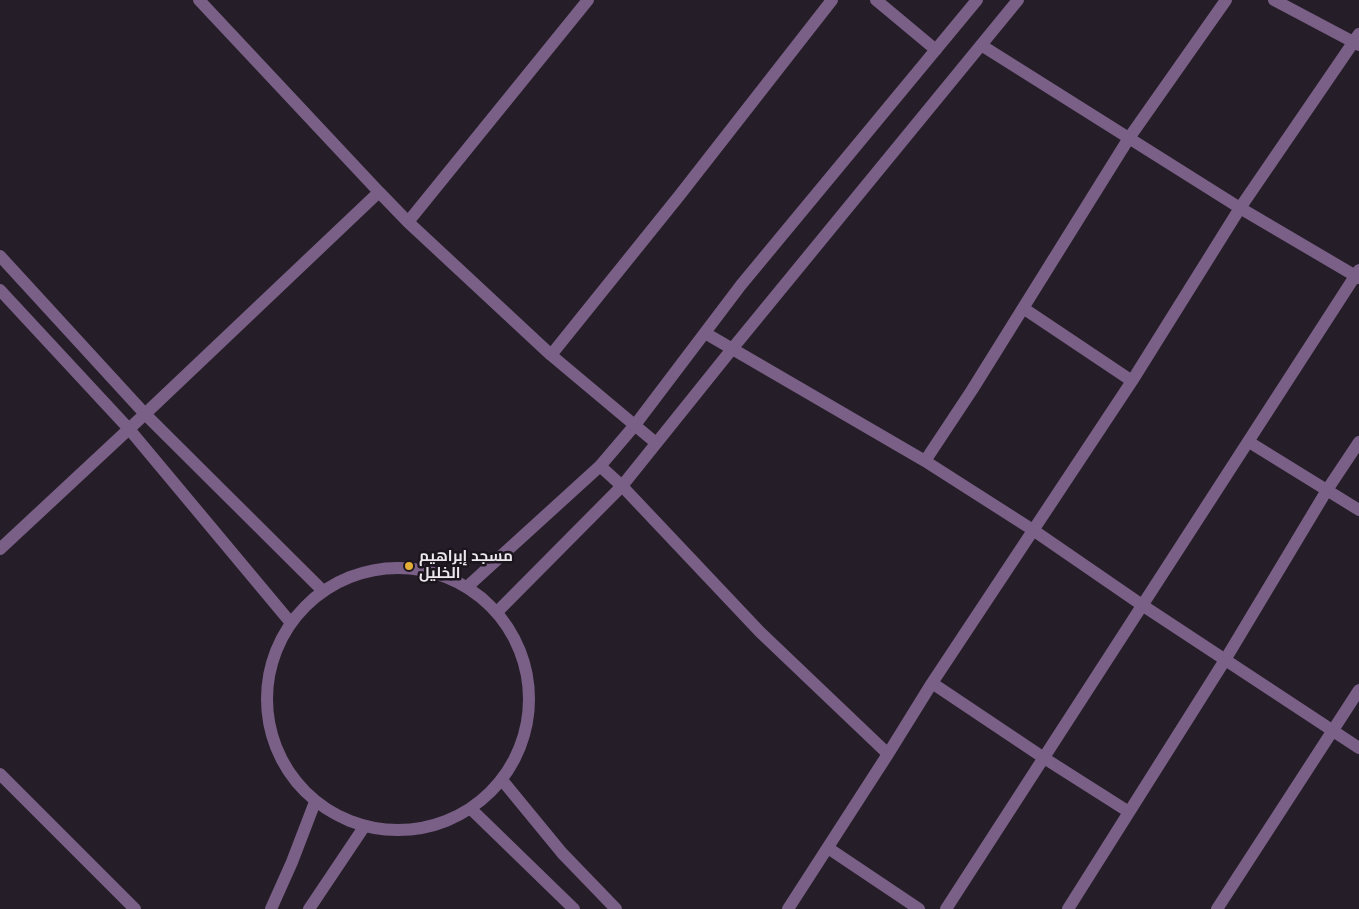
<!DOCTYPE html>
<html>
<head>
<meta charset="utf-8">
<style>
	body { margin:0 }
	canvas { display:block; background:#251e28 }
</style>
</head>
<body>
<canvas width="1359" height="909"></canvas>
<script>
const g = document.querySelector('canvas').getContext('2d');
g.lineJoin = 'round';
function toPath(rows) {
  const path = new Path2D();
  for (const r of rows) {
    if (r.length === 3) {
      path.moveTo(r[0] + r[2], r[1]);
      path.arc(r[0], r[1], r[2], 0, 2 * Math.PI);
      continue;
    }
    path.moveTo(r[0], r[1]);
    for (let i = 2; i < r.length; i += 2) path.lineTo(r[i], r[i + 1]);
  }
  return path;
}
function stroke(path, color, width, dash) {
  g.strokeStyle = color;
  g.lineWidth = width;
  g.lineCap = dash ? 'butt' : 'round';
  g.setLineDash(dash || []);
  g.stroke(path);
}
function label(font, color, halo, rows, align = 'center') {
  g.font = font + ' "Open Sans",Cairo,sans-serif';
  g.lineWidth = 5;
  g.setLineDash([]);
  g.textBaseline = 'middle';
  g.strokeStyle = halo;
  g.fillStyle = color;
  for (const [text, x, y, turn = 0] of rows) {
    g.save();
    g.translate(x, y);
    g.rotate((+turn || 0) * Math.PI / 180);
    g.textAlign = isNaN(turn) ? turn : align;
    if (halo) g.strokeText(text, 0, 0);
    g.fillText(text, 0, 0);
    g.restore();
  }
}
const minor = toPath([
	[199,0,379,192],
	[588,0,408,222,551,355,656,443],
	[876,0,936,50],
	[1274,0,1359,45],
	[981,45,1240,208,1359,278],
	[1023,308,1132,381],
	[705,333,925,461,1033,530,1142,605,1359,748],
	[551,355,679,196,832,0],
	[1249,442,1359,510],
	[925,461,972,390,1129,138,1226,0],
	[600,466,622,486,760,632,888,754],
	[0,549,145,414,379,192,408,222],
	[467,587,600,466,635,425,741,285,977,0],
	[497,612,622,486,732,349,1018,0],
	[932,683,1044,758,1129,812],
	[0,774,135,909],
	[828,848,919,909],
	[788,909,888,754,932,683,1132,381,1240,208,1359,34],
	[946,909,1359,270],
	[1068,909,1225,660,1327,490,1359,442],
	[1217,909,1359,690]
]);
const tertiary = toPath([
	[0,256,145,414,323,591],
	[0,290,129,429,291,623],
	[398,699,131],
	[502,780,562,853,616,909],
	[471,809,574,909],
	[271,909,292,862,315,802],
	[309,909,364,827]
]);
const markers = [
	[409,566,5,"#e3ae35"]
];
const poiNames = [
	["مسجد إبراهيم",419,557],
	["الخليل",419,574]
];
stroke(minor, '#7a5f87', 12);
stroke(tertiary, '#7a5f87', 12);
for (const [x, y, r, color] of markers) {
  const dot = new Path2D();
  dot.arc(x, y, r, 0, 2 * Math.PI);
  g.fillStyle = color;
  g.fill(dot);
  stroke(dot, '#1b151e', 2);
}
label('bold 15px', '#ebe7ed', '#1b151e', poiNames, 'left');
</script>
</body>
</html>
